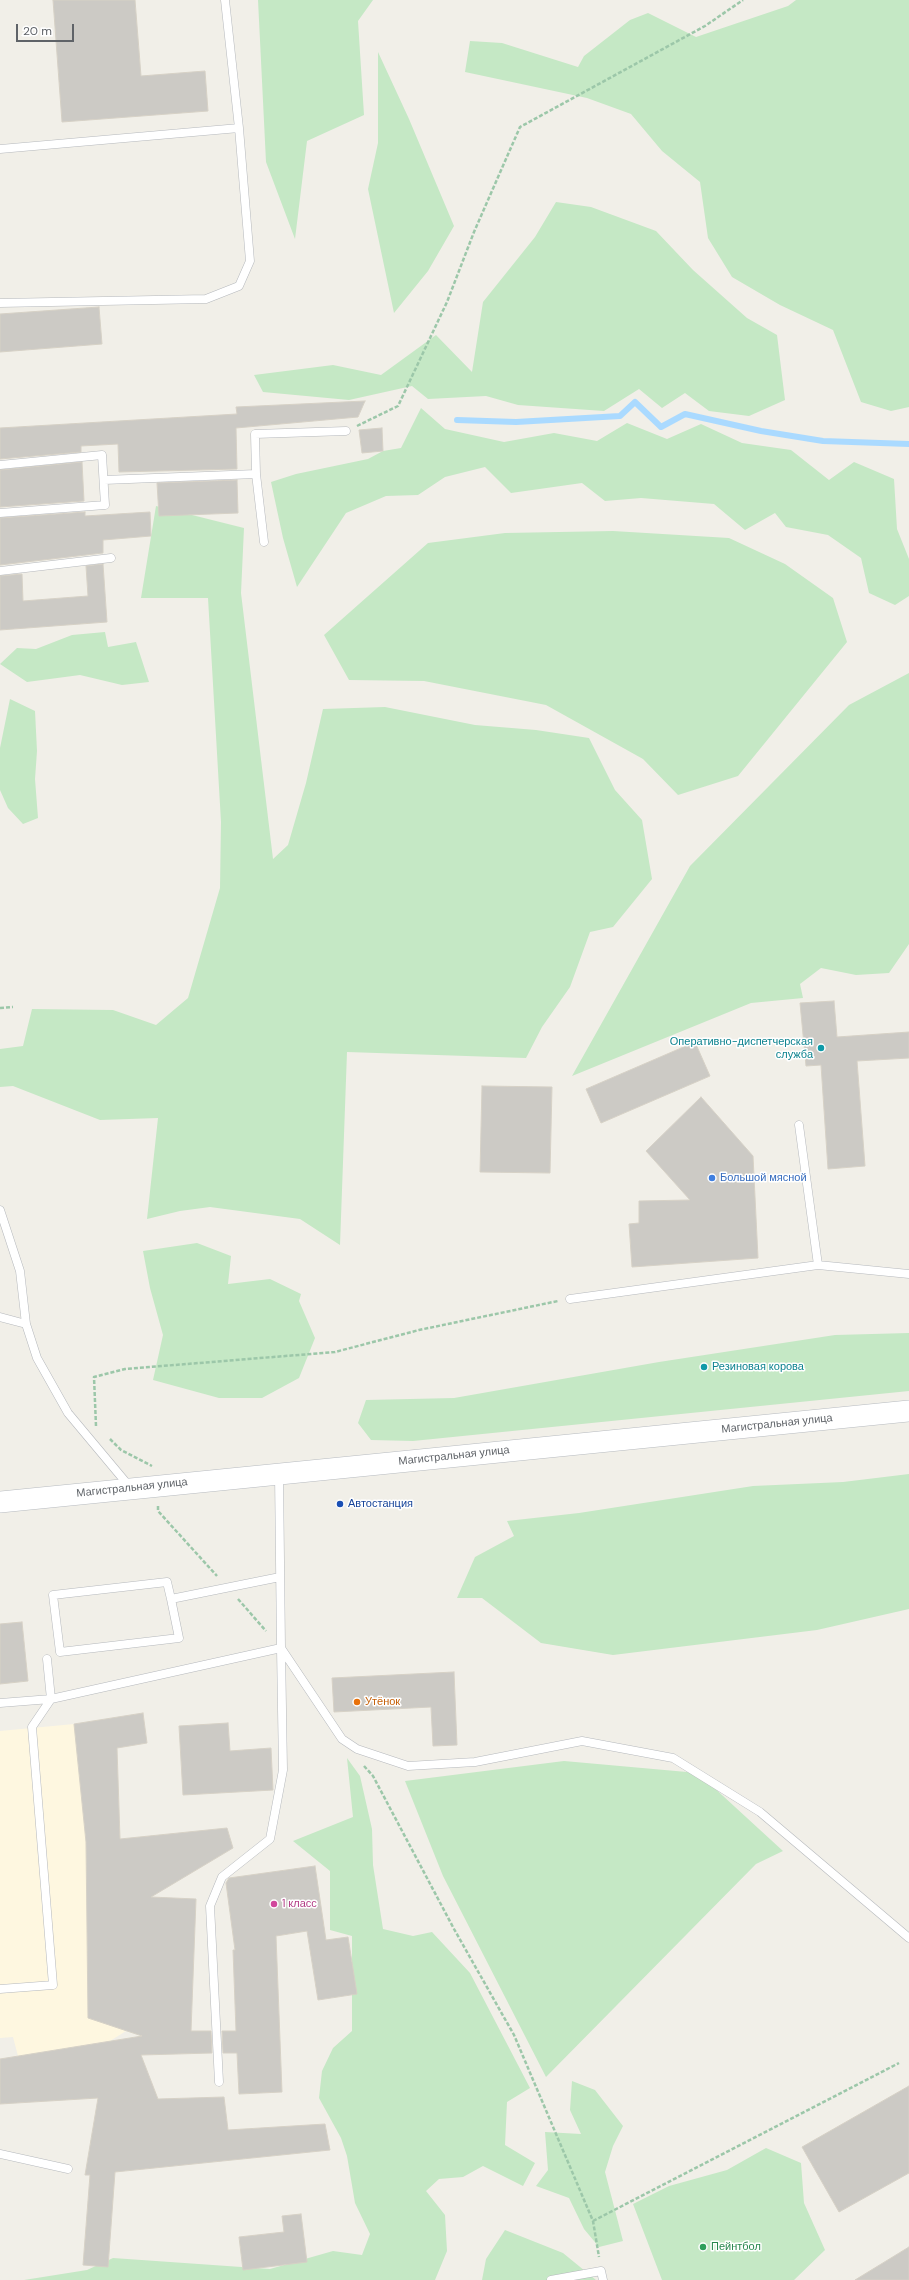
<!DOCTYPE html>
<html>
<head>
<meta charset="utf-8">
<style>
	body { margin:0 }
	#map { position:relative; width:909px; height:2280px; overflow:hidden; background:#f1efe8; font-family:"DM Sans",sans-serif }
	canvas { display:block }
	.scale { position:absolute; left:16px; top:24px; width:58px; height:18px; box-sizing:border-box; border:2px solid #5f6368; border-top:0; padding-left:5px; font-size:12px; line-height:14px; white-space:nowrap; color:#5f6368; -webkit-text-stroke:3px #fff; paint-order:stroke }
</style>
</head>
<body>
<div id="map">
<canvas width="909" height="2280"></canvas>
<div class="scale">20 m</div>
</div>
<script>
const g = document.querySelector('canvas').getContext('2d');
g.lineJoin = 'round';
function fillPath(path, color) {
  g.fillStyle = color;
  g.fill(path, 'evenodd');
}
function toPath(rows) {
  const path = new Path2D();
  for (const r of rows) {
    path.moveTo(r[0], r[1]);
    for (let i = 2; i < r.length; i += 2) path.lineTo(r[i], r[i + 1]);
  }
  return path;
}
function stroke(path, color, width, dash) {
  g.strokeStyle = color;
  g.lineWidth = width;
  g.lineCap = dash ? 'butt' : 'round';
  g.setLineDash(dash || []);
  g.stroke(path);
}
function label(font, color, halo, rows, align = 'center') {
  g.font = font + ' "DM Sans",sans-serif';
  g.lineWidth = 3;
  g.setLineDash([]);
  g.textBaseline = 'middle';
  g.strokeStyle = halo;
  g.fillStyle = color;
  for (const [text, x, y, turn = 0] of rows) {
    g.save();
    g.translate(x, y);
    g.rotate((+turn || 0) * Math.PI / 180);
    g.textAlign = isNaN(turn) ? turn : align;
    if (halo) g.strokeText(text, 0, 0);
    g.fillText(text, 0, 0);
    g.restore();
  }
}
const commercial = toPath([
	[74,1724,86,1842,88,2018,126,2031,110,2041,18,2056,13,2037,0,2038,0,1731]
]);
const green = toPath([
	[258,0,373,0,358,21,364,115,307,141,295,239,266,162],
	[796,0,909,0,909,407,891,411,861,402,833,330,780,305,732,277,708,238,700,182,662,151,631,114,587,98,465,72,470,41,502,43,578,67,584,56,630,20,648,13,696,37,788,6],
	[378,52,409,119,454,226,428,271,394,313,368,189,378,143],
	[556,202,591,207,656,231,693,270,747,318,777,335,785,400,749,416,709,411,685,393,662,408,639,389,604,411,518,405,486,396,428,399,412,386,349,400,263,392,254,375,333,365,381,375,436,335,472,372,483,302,535,237],
	[421,408,445,429,504,442,554,433,597,441,627,423,667,439,701,424,742,443,791,450,829,480,854,462,894,479,897,529,909,559,909,596,895,605,869,593,861,558,828,535,786,527,775,513,745,530,714,504,641,498,605,501,582,483,511,493,485,467,445,477,418,495,386,496,346,513,297,587,283,538,271,482,296,474,368,459,383,451,401,448],
	[156,506,244,528,241,593,273,859,288,845,306,783,323,709,385,707,475,725,536,730,589,738,615,790,642,820,652,879,613,927,590,932,570,987,542,1027,526,1058,347,1052,340,1245,300,1219,210,1207,180,1211,147,1219,158,1118,100,1120,13,1086,0,1087,0,1049,23,1046,32,1009,113,1010,156,1025,188,998,220,888,221,822,208,598,141,598],
	[613,531,729,538,785,564,833,598,847,642,738,776,678,795,643,759,546,705,424,681,349,680,324,635,428,543,505,533],
	[105,632,108,647,136,642,149,682,122,685,80,675,27,682,0,664,17,648,36,649,72,635],
	[909,673,909,944,889,973,856,975,821,968,800,984,803,998,751,1003,572,1076,690,866,849,705],
	[10,699,35,711,37,751,35,779,38,818,23,824,8,808,0,790,0,748],
	[197,1243,231,1256,228,1284,270,1279,301,1294,299,1301,315,1338,299,1378,262,1398,219,1398,153,1380,163,1335,150,1288,143,1251],
	[909,1333,909,1391,413,1441,371,1440,358,1423,366,1400,454,1398,659,1362,835,1335],
	[909,1474,909,1609,817,1630,613,1655,541,1643,482,1598,457,1598,475,1557,514,1536,507,1521,579,1513,753,1486,843,1482],
	[347,1758,360,1776,372,1829,373,1865,383,1929,413,1936,432,1932,470,1973,530,2088,507,2102,505,2145,535,2163,523,2186,483,2166,463,2177,439,2179,426,2191,445,2215,447,2251,435,2280,24,2280,87,2270,113,2258,270,2269,333,2251,362,2255,370,2234,355,2203,347,2156,341,2138,319,2098,322,2071,333,2048,352,2031,352,1936,330,1930,330,1871,293,1841,353,1817],
	[564,1761,698,1773,783,1851,756,1864,546,2077,443,1876,405,1781],
	[572,2081,595,2090,623,2126,613,2146,605,2172,623,2241,599,2247,584,2229,569,2198,536,2186,548,2170,545,2132,581,2134,570,2110],
	[766,2148,801,2163,804,2203,825,2250,794,2280,662,2280,633,2204,669,2186,727,2170],
	[505,2230,563,2253,596,2280,482,2280,486,2259]
]);
const stream = toPath([
	[457,420,516,422,620,416,635,402,661,427,685,414,761,431,823,441,909,444]
]);
const building = toPath([
	[53,0,135,0,141,76,205,71,208,111,62,122,53,0],
	[99,307,102,344,0,352,0,314,99,307],
	[365,401,358,417,236,428,237,469,119,472,118,444,81,446,81,452,0,459,0,428,237,414,236,407,365,401],
	[382,428,383,451,362,453,359,430,382,428],
	[82,462,84,501,0,507,0,470,82,462],
	[237,480,238,513,159,516,157,483,237,480],
	[85,512,85,516,150,512,151,536,103,540,103,553,0,565,0,518,85,512],
	[103,564,107,622,0,630,0,576,22,574,23,601,88,596,86,566,103,564],
	[834,1001,837,1037,909,1032,909,1058,857,1061,865,1166,828,1169,821,1065,806,1066,800,1003,834,1001],
	[695,1042,710,1076,601,1123,586,1089,695,1042],
	[482,1086,552,1087,550,1173,480,1172,482,1086],
	[701,1097,753,1156,758,1258,632,1267,629,1224,639,1223,639,1201,690,1200,646,1151,701,1097],
	[22,1622,28,1681,0,1684,0,1624,22,1622],
	[454,1672,457,1745,433,1746,431,1707,334,1712,332,1678,454,1672],
	[143,1713,147,1743,117,1748,120,1839,227,1828,233,1848,151,1897,196,1899,191,2031,211,2031,212,2053,141,2055,158,2099,224,2097,228,2130,325,2124,330,2150,115,2172,108,2267,83,2265,90,2175,85,2175,98,2098,0,2104,0,2059,142,2036,88,2018,86,1842,74,1724,143,1713],
	[228,1723,230,1751,271,1748,273,1790,183,1795,179,1726,228,1723],
	[315,1866,326,1940,348,1937,357,1994,318,2000,307,1931,276,1936,282,2092,239,2094,237,2053,223,2053,222,2031,236,2031,233,1950,235,1950,226,1883,229,1878,315,1866],
	[909,2086,909,2173,839,2212,802,2147,909,2086],
	[301,2214,307,2262,243,2270,239,2237,284,2232,282,2216,301,2214],
	[909,2247,909,2280,855,2280,909,2247]
]);
const path = toPath([
	[357,426,398,406,447,302,474,232,520,127,705,26,743,0],
	[0,1008,13,1007],
	[96,1426,94,1377,125,1369,335,1352,419,1330,558,1301],
	[110,1439,121,1450,152,1466],
	[158,1506,158,1511,217,1576],
	[238,1599,266,1631],
	[364,1766,373,1776,454,1929,514,2035,593,2221,599,2257],
	[593,2221,899,2063]
]);
const service = toPath([
	[0,149,239,128],
	[0,303,206,299,239,286,250,261,239,128,225,0],
	[0,465,102,455,105,505,0,513],
	[256,474,264,542],
	[104,480,256,474,255,434,346,431],
	[0,571,111,558],
	[799,1125,818,1265,909,1274],
	[0,1210,20,1271,26,1324,37,1358,68,1413,129,1486],
	[570,1299,818,1265],
	[0,1317,26,1324],
	[279,1474,281,1648,342,1739,357,1749,408,1766,475,1762,582,1741,673,1758,760,1812,909,1938],
	[171,1599,167,1582,53,1595,60,1652,179,1638,171,1599,280,1577],
	[0,1703,51,1699,47,1659],
	[0,1989,53,1985,32,1727,51,1699,281,1648,283,1770,270,1839,222,1877,210,1906,219,2082],
	[0,2154,68,2169],
	[551,2280,601,2271,603,2280]
]);
const secondary = toPath([
	[0,1502,909,1411]
]);
const markers = [
	[821,1048,4,"#0f9aa8"],
	[712,1178,4,"#3f7fe0"],
	[704,1367,4,"#0f9aa8"],
	[340,1504,4,"#1a4fb4"],
	[357,1702,4,"#e8710a"],
	[274,1904,4,"#d1479c"],
	[703,2247,4,"#2e9e5b"]
];
const cultureNames = [
	["Оперативно-диспетчерская",813,1042],
	["служба",813,1055],
	["Резиновая корова",712,1367,"left"]
];
const shopNames = [
	["Большой мясной",720,1178]
];
const streetNames = [
	["Магистральная улица",777,1424,-6],
	["Магистральная улица",454,1456,-6],
	["Магистральная улица",132,1488,-6]
];
const transitNames = [
	["Автостанция",348,1504]
];
const foodNames = [
	["Утёнок",365,1702]
];
const hotelNames = [
	["1 класс",282,1904]
];
const leisureNames = [
	["Пейнтбол",711,2247]
];
fillPath(commercial, '#fef7e0');
fillPath(green, '#c5e8c5');
stroke(stream, '#aadaff', 6);
fillPath(building, '#cccac5');
stroke(building, '#d6d1c6', 1);
stroke(service, '#b5b8bc', 9);
stroke(secondary, '#b6babf', 22);
stroke(path, '#9cc7a9', 2.5, [4, 2]);
stroke(service, '#fff', 8);
stroke(secondary, '#fff', 21);
for (const [x, y, r, color] of markers) {
  const dot = new Path2D();
  dot.arc(x, y, r, 0, 2 * Math.PI);
  g.fillStyle = color;
  g.fill(dot);
  stroke(dot, '#fff', 1.5);
}
label('11px', '#0d838f', '#fff', cultureNames, 'right');
label('11px', '#366cbe', '#fff', shopNames, 'left');
label('11px', '#5f6368', '#fff', streetNames);
label('11px', '#164399', '#fff', transitNames, 'left');
label('11px', '#c56008', '#fff', foodNames, 'left');
label('11px', '#b23c85', '#fff', hotelNames, 'left');
label('11px', '#27864d', '#fff', leisureNames, 'left');
</script>
</body>
</html>
